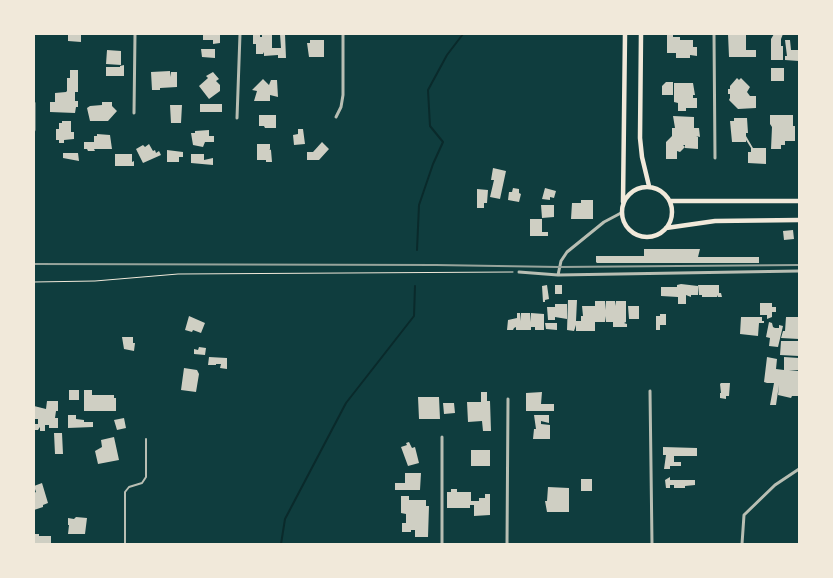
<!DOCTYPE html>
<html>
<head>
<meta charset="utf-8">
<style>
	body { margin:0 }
	#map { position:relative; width:833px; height:578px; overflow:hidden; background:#0f3d3e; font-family:"Source Sans 3",sans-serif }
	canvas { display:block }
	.frame { position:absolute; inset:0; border:35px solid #f1e9da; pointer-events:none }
</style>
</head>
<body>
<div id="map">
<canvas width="833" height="578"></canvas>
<div class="frame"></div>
</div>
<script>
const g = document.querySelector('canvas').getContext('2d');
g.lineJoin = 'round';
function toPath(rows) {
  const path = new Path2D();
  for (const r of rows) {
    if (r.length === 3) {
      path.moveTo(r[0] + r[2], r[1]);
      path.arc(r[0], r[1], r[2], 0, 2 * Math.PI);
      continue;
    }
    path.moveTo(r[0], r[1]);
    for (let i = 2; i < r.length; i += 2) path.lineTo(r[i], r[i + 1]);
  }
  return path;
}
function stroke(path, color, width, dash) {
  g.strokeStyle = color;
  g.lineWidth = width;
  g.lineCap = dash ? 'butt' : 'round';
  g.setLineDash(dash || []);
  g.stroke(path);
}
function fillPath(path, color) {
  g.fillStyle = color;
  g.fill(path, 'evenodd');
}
const stream = toPath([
	[417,250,419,205,433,164,443,142,430,126,428,90,447,55,463,34],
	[281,544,285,519,346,403,414,316,415,286]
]);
const building = toPath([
	[68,34,81,34,81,42,68,41],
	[203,34,220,34,220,43,213,44,213,40,203,40],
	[272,34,272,48,281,48,280,34,285,34,286,58,278,58,278,55,264,56,264,52,263,54,256,54,256,44,253,44,253,35,260,35,260,37,262,37,262,35],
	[667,34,673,34,673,37,680,37,680,40,693,40,693,47,697,47,697,56,690,55,690,58,676,58,676,53,667,53],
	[728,34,746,34,746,50,756,50,756,57,729,57],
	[774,34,783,34,781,39,781,46,783,46,783,60,771,60,771,39],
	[310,40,324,40,324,57,309,57,307,43,310,43],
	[785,40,790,40,791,50,799,50,799,61,785,60,785,56,787,56],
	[201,49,215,49,215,58,202,57],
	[107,50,121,51,121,65,106,64],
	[124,65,124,76,106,76,106,67,120,67,120,66],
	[771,68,784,68,784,81,771,81],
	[70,70,78,70,78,92,75,92,75,101,78,101,78,107,76,107,75,113,50,112,50,102,55,102,55,93,66,92,67,91,67,78,70,78],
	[170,71,170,77,171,72,177,72,177,87,160,88,160,90,152,90,151,72],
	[213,72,219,79,216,81,220,85,220,91,209,99,199,86,208,78,206,76],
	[737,78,739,80,741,78,750,87,747,92,750,96,756,96,756,108,738,109,729,100,730,98,730,94,728,94,728,89,730,89,730,86],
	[263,79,269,85,271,80,277,80,278,97,270,95,270,101,254,101,257,91,252,90],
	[666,82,673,82,673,95,662,95,662,86],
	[674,83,693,83,695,95,693,95,693,98,697,98,697,108,686,108,686,111,678,111,678,103,674,102],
	[102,102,112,102,112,106,117,111,108,121,90,121,87,108,90,106,102,105],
	[200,104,222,104,222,112,200,112],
	[170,105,182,105,181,123,171,123],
	[259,115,276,115,276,128,265,128,264,126,259,126],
	[770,115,793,115,793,126,795,126,795,141,785,141,785,145,781,145,781,149,771,149,772,127,770,124],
	[673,116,694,117,694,128,699,128,700,137,696,136,698,137,698,149,685,148,685,145,683,145,685,147,680,152,677,151,677,159,666,159,666,142,672,136,672,128,675,128],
	[734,118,747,118,748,133,746,133,746,136,753,148,766,148,766,164,748,163,748,152,751,152,751,148,746,140,746,142,732,142,730,121,734,121],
	[62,121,71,121,71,132,74,132,74,139,64,140,64,143,59,143,59,140,56,140,56,129,59,129,59,123,62,123],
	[298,129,303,129,305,144,294,145,293,135,298,134],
	[209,130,209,136,214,136,214,142,205,142,203,147,193,145,191,133,195,133,195,131],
	[97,134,110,135,112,149,94,149,95,151,88,151,87,149,84,149,84,142,94,142,94,136,97,136],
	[322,142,329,149,319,160,307,160,307,152,313,152],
	[149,144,153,151,155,150,156,153,159,151,161,155,143,163,136,149,143,145,145,147],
	[257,144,270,144,270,149,269,149,271,150,272,162,266,162,266,160,257,160],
	[167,150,183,152,183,157,179,157,179,162,167,162],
	[63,153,78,153,79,161,63,158],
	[115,154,132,154,132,162,134,161,134,166,115,166],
	[191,154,204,154,204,160,213,158,213,165,191,163],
	[493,168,506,171,500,199,490,197,494,180,491,180],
	[513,188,519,189,519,193,521,194,519,202,508,200,509,192,512,192],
	[545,188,556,191,554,198,550,197,550,200,542,199],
	[477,189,488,190,487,203,484,203,484,208,477,208],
	[581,200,593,200,593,219,571,219,572,203,581,203],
	[541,205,554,205,554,217,542,218],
	[530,219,542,219,542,232,548,232,548,236,530,236],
	[793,230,794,239,784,240,783,231],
	[644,249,700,249,698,257,759,257,759,263,597,263,596,262,596,256,644,256],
	[681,284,698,286,698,295,691,295,691,297,686,295,686,304,678,304,678,297,661,296,661,287,677,287,677,285],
	[547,285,549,299,545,300,545,302,543,302,542,286],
	[555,285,562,285,562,294,555,294],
	[698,285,719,285,719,293,721,293,722,297,718,297,718,295,717,297,702,297,702,295,699,295],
	[568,300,577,300,576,321,581,321,581,316,583,316,582,306,595,306,595,301,605,301,606,310,606,301,615,301,616,306,616,301,626,301,626,322,624,323,627,324,627,327,613,327,613,322,606,322,605,316,605,322,595,322,595,331,576,331,576,325,574,331,567,330],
	[760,303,772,303,772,307,776,307,776,312,772,312,772,317,767,319,767,315,760,315],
	[555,304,567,304,567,319,555,317,555,320,548,320,547,307,555,307],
	[628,306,639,306,639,319,629,319],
	[517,313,520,313,521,321,521,313,530,313,530,322,531,313,544,314,544,330,535,330,535,327,531,327,531,330,516,330,516,327,514,328,513,330,507,330,508,320,517,318],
	[660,314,666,314,666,325,660,325,660,330,656,330,656,316,660,316],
	[189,316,205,323,201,333,193,330,192,332,185,330],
	[741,317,762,317,762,321,764,321,764,323,759,323,758,336,740,334],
	[786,317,799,317,799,339,781,338,783,331,785,331],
	[769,322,772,323,773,327,775,328,779,328,779,325,783,326,778,347,769,346,770,338,766,337],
	[545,323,557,323,557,330,546,329],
	[122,337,133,337,133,343,135,343,134,351,124,349],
	[781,341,799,341,799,356,780,355],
	[199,347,206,348,205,355,194,354,194,349,198,350],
	[209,357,227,358,227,369,220,368,221,364,216,364,216,365,208,365],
	[767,357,777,359,776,369,784,370,784,357,799,358,799,370,789,370,799,371,799,396,792,396,791,398,778,395,779,385,776,405,770,405,774,383,767,383,764,382],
	[184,368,197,370,199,374,196,392,181,390],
	[721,383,730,383,729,396,726,396,726,399,720,398,720,393,721,393,720,384],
	[69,390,79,390,79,400,69,400],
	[84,390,92,390,92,395,114,395,114,398,116,398,116,411,84,411],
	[481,392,487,392,487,401,490,401,491,431,483,431,482,421,468,422,467,402,481,402],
	[542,392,541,404,554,404,554,411,526,411,526,393],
	[418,397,439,397,440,419,419,419],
	[47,401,58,401,58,411,56,411,55,418,58,418,58,428,49,428,49,425,45,425,45,431,40,431,40,427,38,430,34,430,34,424,38,424,38,419,34,419,34,406,46,409],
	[443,403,454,403,455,413,444,414],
	[68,415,76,415,76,419,84,420,84,422,93,422,93,427,68,428],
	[534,415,549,415,549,423,541,421,541,424,550,425,550,439,533,439,534,429,536,429],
	[124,418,126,428,117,430,114,420],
	[54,433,62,433,63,454,55,454],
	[114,437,119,460,98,464,95,451,102,447,101,440],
	[409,442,412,448,415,447,419,463,408,466,401,447,407,445,406,443],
	[663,447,697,448,697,456,674,456,674,462,681,462,681,466,670,466,670,469,664,469,666,455,663,455],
	[471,450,490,450,490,466,471,466],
	[405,473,421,473,420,490,395,490,395,483,405,483],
	[670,477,670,480,695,480,695,485,685,486,685,488,674,488,674,485,670,485,670,488,666,488,665,480],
	[581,479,592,479,592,491,581,491],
	[42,483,48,503,43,505,43,507,34,510,34,493,36,492,34,486],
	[548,487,569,488,569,512,547,512,545,501,547,501],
	[451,489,457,489,457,492,471,492,471,501,479,501,479,498,485,498,485,494,490,494,490,515,474,516,474,505,470,505,470,508,447,508,447,492,451,492],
	[401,496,409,496,409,500,426,500,426,506,429,506,428,537,415,537,415,530,411,530,411,532,402,532,402,523,406,523,406,514,401,513],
	[76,517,87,518,85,534,68,534,69,525,68,525,68,518,74,519],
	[34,534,39,534,39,536,51,536,51,544,34,544]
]);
const path = toPath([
	[34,282,95,281,178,274,513,272]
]);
const service = toPath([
	[125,544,125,492,129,487,142,483,146,477,146,439]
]);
const minor = toPath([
	[714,34,715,158],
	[34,103,34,130],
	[134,113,135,34],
	[336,117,341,107,343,95,343,34],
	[237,118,240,34],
	[519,272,558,275,799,271],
	[558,275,561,261,567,252,604,222,621,213],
	[650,391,652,544],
	[442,437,442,544],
	[507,544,508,399],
	[742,544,744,515,775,485,799,469]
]);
const secondary = toPath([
	[641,34,640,138,642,157,649,186],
	[647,212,25],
	[670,201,799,201],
	[623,202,625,34],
	[666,228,715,221,799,220]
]);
const rail = toPath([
	[34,264,436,265,559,267,799,265]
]);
stroke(stream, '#0a2a2b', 2);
fillPath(building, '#cfcfc3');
stroke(path, '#f1e9da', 1);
stroke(service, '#b8beb3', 2);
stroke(minor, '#b8beb3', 3);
stroke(secondary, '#f1e9da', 4.5);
stroke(rail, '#97a49c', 2);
</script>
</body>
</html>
